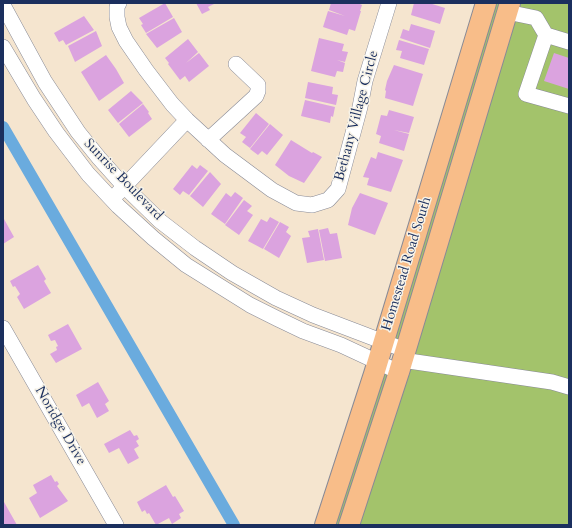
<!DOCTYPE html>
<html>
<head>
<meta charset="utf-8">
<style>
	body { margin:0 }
	#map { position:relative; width:572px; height:528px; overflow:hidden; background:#f5e5cf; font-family:Cardo,serif }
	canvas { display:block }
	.frame { position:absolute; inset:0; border:4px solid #1b2f5e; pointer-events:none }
</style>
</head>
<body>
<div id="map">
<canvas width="572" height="528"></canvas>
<div class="frame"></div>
</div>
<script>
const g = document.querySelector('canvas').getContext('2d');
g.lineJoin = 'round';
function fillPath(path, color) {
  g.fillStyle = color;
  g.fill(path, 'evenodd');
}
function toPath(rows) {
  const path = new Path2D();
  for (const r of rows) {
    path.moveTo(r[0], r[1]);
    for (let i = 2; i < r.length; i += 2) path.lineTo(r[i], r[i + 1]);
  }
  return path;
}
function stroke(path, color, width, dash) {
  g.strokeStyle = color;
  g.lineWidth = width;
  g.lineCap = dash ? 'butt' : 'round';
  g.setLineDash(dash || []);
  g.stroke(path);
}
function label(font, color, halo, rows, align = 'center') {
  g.font = font + ' Cardo,serif';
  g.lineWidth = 3;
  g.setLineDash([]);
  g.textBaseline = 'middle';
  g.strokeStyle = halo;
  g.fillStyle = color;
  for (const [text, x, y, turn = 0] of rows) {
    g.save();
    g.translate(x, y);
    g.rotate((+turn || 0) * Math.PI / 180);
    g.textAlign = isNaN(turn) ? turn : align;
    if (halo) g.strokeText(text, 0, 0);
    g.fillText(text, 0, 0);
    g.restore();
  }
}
const green = toPath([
	[493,3,503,3,401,341,391,338],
	[517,3,569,3,569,525,356,525],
	[382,371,391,375,343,525,336,525]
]);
const canal = toPath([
	[3,127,234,525]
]);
const building = toPath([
	[165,3,173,17,146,33,141,25,143,24,139,18],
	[196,3,216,3,208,7,210,10,202,14],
	[331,3,358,3,362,5,360,11,361,11,355,31,349,29,347,35,323,27,328,11,345,16,329,10],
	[414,3,429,3,445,8,440,24,411,15],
	[84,16,94,30,66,45,63,40,59,42,54,33],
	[174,18,182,32,157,48,146,34],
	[411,24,435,31,430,48,400,38,403,29,409,31],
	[96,31,102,46,75,62,68,46],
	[319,38,344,44,342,51,348,52,345,62,337,60,345,63,343,72,337,71,335,77,311,71],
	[188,39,198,52,186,63,199,53,209,66,189,82,185,76,180,80,168,64,169,63,165,58],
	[399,40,429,49,424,65,400,58,402,51,396,50],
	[554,53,569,58,569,89,544,81],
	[106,55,116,69,124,83,99,101,81,72],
	[394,65,423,74,413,106,385,98,386,91,385,90,387,81],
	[308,82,333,87,332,94,338,95,336,105,305,98],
	[131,91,143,103,118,123,108,110],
	[305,100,335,107,333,117,331,116,330,123,301,116],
	[143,104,149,112,148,113,152,119,129,137,119,124],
	[389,110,414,117,409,133,394,130,409,134,404,151,379,143,381,136,376,134,381,115,387,116],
	[256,113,269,124,250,148,242,142,246,137,240,133],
	[270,124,283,135,267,155,262,151,258,155,250,149],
	[291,140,312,153,313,152,322,157,304,183,289,176,275,165],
	[378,152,403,160,391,192,367,185,369,178,363,177,371,157,376,159],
	[192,165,197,169,200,165,208,171,189,195,183,191,180,195,173,189],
	[210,172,221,184,203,207,190,196],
	[235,192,243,198,225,224,211,214,226,193,231,197],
	[360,193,388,203,375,235,348,225,352,208],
	[244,200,252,206,247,211,253,215,239,235,225,225],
	[270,217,279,222,263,249,248,241,261,219,267,222],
	[4,219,14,237,3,244,3,220],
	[280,222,289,227,286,232,291,236,279,258,264,249],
	[328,228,330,234,337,233,342,258,325,261,319,230],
	[318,229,324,260,307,263,302,238,310,237,308,231],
	[38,265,46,279,44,281,51,293,24,309,17,297,20,294,15,286,13,287,10,281],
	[68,324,82,349,56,363,50,354,57,350,56,347,58,346,55,340,51,341,48,335],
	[98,382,109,401,105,404,109,411,97,418,89,403,82,407,76,395],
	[130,430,134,436,137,435,139,439,136,441,139,446,134,449,139,458,128,464,119,448,109,453,104,444],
	[51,475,55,482,57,481,59,484,57,486,68,501,40,518,29,498,37,493,33,485],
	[166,485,173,497,175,496,184,511,179,514,181,518,172,524,169,518,156,525,149,513,147,514,145,510,142,512,137,502],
	[3,502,4,502,17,525,3,525]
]);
const minor = toPath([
	[119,3,117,7,117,17,119,27,126,41,146,70,172,104,187,120,225,155,272,190,296,203,312,205,328,200,338,189,360,107,365,81,389,3],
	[3,5,45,82,78,132,99,158,124,186,160,221,195,248,232,273,276,298,313,315,405,350],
	[507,12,536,18,546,35,569,42],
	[546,35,526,94,569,106],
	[3,47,34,99,56,132,88,174,118,206,153,238,186,265,250,305,278,319,303,331,341,345,399,372],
	[208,140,256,96,258,91,258,85,236,64],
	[118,193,187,120],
	[3,328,116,525],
	[402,360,552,382,569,387]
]);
const major = toPath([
	[325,525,374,374,486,3],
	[349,525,399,372,510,3]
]);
const streetNames = [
	["Bethany Village Circle",357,116,-75],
	["Sunrise Boulevard",123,180,46],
	["Homestead Road South",407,264,-73],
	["Noridge Drive",60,426,60]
];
fillPath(green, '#a3c36b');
stroke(canal, '#6aabde', 12);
fillPath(building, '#dba3df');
stroke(minor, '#888a96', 16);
stroke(major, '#888a96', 22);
stroke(minor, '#fff', 15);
stroke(major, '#f8bd89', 20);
label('14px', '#1b2f5e', '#f7f3e8', streetNames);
</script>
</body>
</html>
